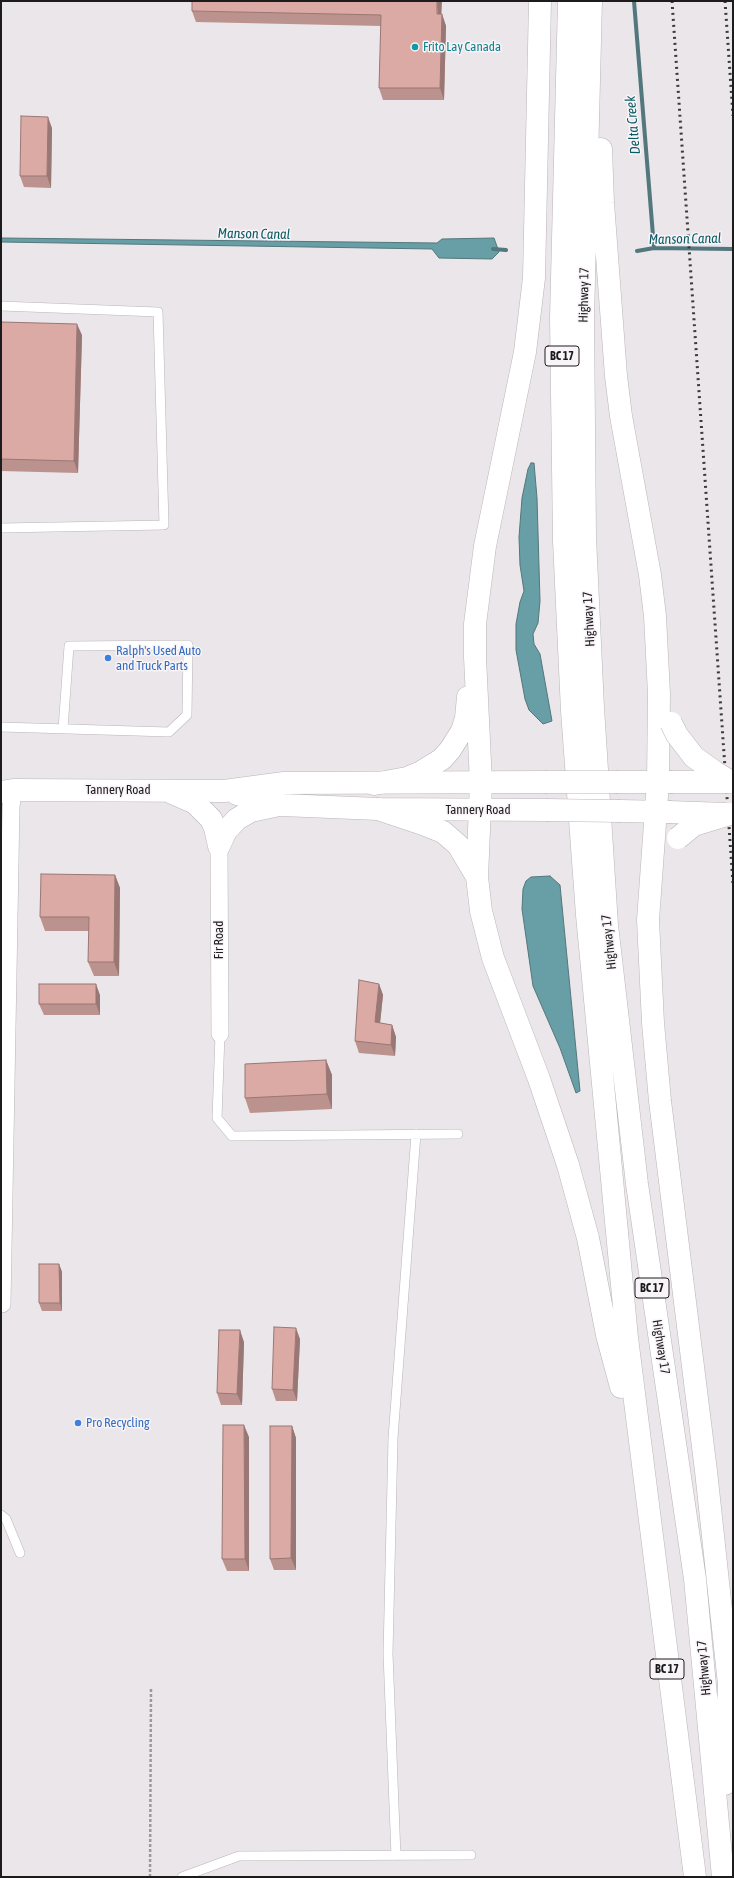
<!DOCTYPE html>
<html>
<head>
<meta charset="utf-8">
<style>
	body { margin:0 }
	#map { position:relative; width:734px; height:1878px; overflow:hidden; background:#eae6ea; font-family:"Asap Condensed",sans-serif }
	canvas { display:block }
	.frame { position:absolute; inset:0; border:2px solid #1d1c1d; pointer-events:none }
</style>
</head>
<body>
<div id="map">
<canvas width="734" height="1878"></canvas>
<div class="frame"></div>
</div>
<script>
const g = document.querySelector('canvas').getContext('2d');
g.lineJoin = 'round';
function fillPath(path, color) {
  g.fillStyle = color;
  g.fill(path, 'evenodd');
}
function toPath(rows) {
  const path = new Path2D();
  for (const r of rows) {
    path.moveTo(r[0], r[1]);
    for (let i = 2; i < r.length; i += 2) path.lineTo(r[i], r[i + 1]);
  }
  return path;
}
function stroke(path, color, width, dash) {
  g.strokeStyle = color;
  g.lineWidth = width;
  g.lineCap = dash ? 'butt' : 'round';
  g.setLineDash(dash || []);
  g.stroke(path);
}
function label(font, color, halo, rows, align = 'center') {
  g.font = font + ' "Asap Condensed",sans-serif';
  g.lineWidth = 3;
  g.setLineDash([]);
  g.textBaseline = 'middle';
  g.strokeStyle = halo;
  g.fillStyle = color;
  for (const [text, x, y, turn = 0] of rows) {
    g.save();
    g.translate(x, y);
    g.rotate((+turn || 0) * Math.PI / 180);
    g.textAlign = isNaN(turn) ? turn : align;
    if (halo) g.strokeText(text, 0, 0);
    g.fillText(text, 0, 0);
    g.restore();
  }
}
const water = toPath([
	[1,238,437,243,442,239,494,238,499,252,492,259,439,258,432,249,1,242,1,238],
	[531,463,534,463,537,498,540,601,538,623,533,634,534,644,540,654,552,721,543,724,529,710,525,699,516,650,516,624,520,602,524,591,520,565,519,537,522,498,528,469,531,463],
	[550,876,560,885,580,1091,576,1093,560,1048,533,986,522,909,523,889,526,881,531,877,550,876]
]);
const stream = toPath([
	[634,1,654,248],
	[493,249,506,250],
	[637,251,654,248,733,249]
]);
const path = toPath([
	[150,1877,151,1689]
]);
const lane = toPath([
	[1,306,158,312,164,525,1,528],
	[1,727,169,732,187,715,188,645,69,646,63,729],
	[220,1034,217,1118,232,1136,458,1134],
	[1,1515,6,1519,20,1553],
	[396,1856,388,1654,393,1438,416,1134],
	[182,1877,239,1856,471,1855]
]);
const street = toPath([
	[219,846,220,1034],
	[2,1304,11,807,13,790]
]);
const secondary = toPath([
	[618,782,670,782],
	[1,792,13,790,224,791,284,783,545,782],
	[170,792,195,803,211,819,215,828,219,846],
	[237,794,282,805,378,809,546,810],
	[620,811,669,812],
	[219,846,226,831,237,819,251,811,279,805]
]);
const highway = toPath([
	[540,1,534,278,525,352,485,546,475,624,475,657,481,783,477,877,481,911,493,958,539,1079,568,1165,588,1238,607,1335,621,1387],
	[569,1,561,318,564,541,572,711,587,915,627,1338,695,1877],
	[591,1,583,318,585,537,593,708,607,925,637,1184,695,1579,723,1877],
	[601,149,603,203,616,376,621,416,650,575,655,616,659,694,658,782,648,920,653,1023,660,1101,706,1471,729,1684,725,1784],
	[374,784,407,778,421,772,442,759,450,750,462,731,466,718,468,697],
	[378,809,423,824,443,832,458,845,477,877]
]);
const rail = toPath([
	[672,1,733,884],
	[725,1,733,116]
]);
const secondaryBridge = toPath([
	[545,782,618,782],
	[670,782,731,782],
	[546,810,620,811],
	[669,812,726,814]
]);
const highwayBridge = toPath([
	[671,723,677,735,694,757,715,772,731,782],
	[678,838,694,825,730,814]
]);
const wall = toPath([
	[192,11,442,14,446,26,444,100,383,100,379,88,381,26,196,22],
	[52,128,51,188,24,187,20,176],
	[1,322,82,335,78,473,1,471],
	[115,875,120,888,119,976,94,976,88,962,89,931,45,931,40,917],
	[379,984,383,995,380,1023,392,1025,396,1037,395,1056,359,1053,355,1041],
	[100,995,100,1015,44,1015,39,1004],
	[326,1060,332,1075,332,1109,250,1113,245,1098],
	[59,1264,62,1272,62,1311,42,1311,39,1303],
	[300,1339,297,1401,276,1401,272,1389],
	[244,1342,242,1405,221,1405,217,1393],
	[292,1426,296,1438,296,1570,274,1570,270,1559],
	[249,1437,249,1571,227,1571,222,1559]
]);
const shadedWall = toPath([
	[1,1,2,1,2,31,1,28],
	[437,1,442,1,441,25,442,14,446,26,444,100,440,88],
	[48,117,52,128,51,188,47,176],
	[77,324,82,335,78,473,74,461],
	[115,875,120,888,119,976,114,962],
	[96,984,100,995,100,1015,96,1004],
	[379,984,383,995,379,1033,375,1022],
	[392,1025,396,1037,395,1056,391,1045],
	[326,1060,332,1075,332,1109,327,1094],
	[59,1264,62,1272,62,1311,60,1303],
	[296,1328,300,1339,297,1401,293,1390],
	[240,1330,244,1342,242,1405,237,1394],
	[244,1425,249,1437,249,1571,245,1559],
	[292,1426,296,1438,296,1570,291,1558]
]);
const building = toPath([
	[192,1,437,1,437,14,442,14,440,88,379,88,381,15,192,11,192,1],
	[21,116,48,117,47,176,20,176,21,116],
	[1,322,77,324,74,461,1,459,1,322],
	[41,874,115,875,114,962,88,962,89,917,40,917,41,874],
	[359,980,379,984,375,1022,392,1025,391,1045,355,1041,359,980],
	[39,984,96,984,96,1004,39,1004,39,984],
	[326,1060,327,1094,245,1098,245,1064,326,1060],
	[39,1264,59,1264,60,1303,39,1303,39,1264],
	[274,1327,296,1328,293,1390,272,1389,274,1327],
	[219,1330,240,1330,237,1394,217,1393,219,1330],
	[223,1425,244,1425,245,1559,222,1559,223,1425],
	[270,1426,292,1426,291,1558,270,1559,270,1426]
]);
const markers = [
	[415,47,4,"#0f9aa8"],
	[108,658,4,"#3f7fe0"],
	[78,1423,4,"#3f7fe0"]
];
const shields = [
	[562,356,34],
	[652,1288,34],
	[667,1669,34]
];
const shieldNames = [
	["BC 17",562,356],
	["BC 17",652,1288],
	["BC 17",667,1669]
];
const cultureNames = [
	["Frito Lay Canada",423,47]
];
const streetNames = [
	["Highway 17",584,295,-89],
	["Highway 17",589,619,-93],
	["Tannery Road",118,790],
	["Tannery Road",478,810],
	["Fir Road",219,940,-90],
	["Highway 17",609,942,-96],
	["Highway 17",661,1347,81],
	["Highway 17",704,1668,-95]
];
const shopNames = [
	["Ralph's Used Auto",116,651],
	["and Truck Parts",116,666],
	["Pro Recycling",86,1423]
];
const waterNames = [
	["Delta Creek",633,125,-95],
	["Manson Canal",254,234,1],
	["Manson Canal",685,239,-1]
];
fillPath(water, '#689ea5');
stroke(water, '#52777c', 1);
stroke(stream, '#52777c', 4);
stroke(lane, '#b9b5b8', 10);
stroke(street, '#b9b5b8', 18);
stroke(secondary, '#b9b5b8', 23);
stroke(highway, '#b9b5b8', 23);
stroke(path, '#9b999b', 2.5, [3, 2]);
stroke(lane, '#fff', 9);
stroke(street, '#fff', 17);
stroke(secondary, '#fff', 22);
stroke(highway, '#fff', 22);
stroke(rail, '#3c3b3c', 3, [2, 4]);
stroke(secondaryBridge, '#b9b5b8', 23, []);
stroke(highwayBridge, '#b9b5b8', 23, []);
stroke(secondaryBridge, '#fff', 22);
stroke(highwayBridge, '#fff', 22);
fillPath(wall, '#bc928e');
fillPath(shadedWall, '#997774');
fillPath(building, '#dbaaa5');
stroke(building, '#997774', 1);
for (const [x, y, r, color] of markers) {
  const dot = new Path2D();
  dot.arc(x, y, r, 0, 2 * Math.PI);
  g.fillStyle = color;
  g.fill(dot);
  stroke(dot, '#f8f4f8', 1.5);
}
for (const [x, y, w] of shields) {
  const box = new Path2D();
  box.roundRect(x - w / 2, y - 10, w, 20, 3);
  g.fillStyle = '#f8f4f8';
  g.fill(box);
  stroke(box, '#1d1c1d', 1);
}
label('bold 12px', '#1d1c1d', null, shieldNames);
label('13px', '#0d838f', '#f8f4f8', cultureNames, 'left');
label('13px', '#1d1c1d', '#f8f4f8', streetNames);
label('13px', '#366cbe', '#f8f4f8', shopNames, 'left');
label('italic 14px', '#0b5b62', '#f8f4f8', waterNames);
</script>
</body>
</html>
